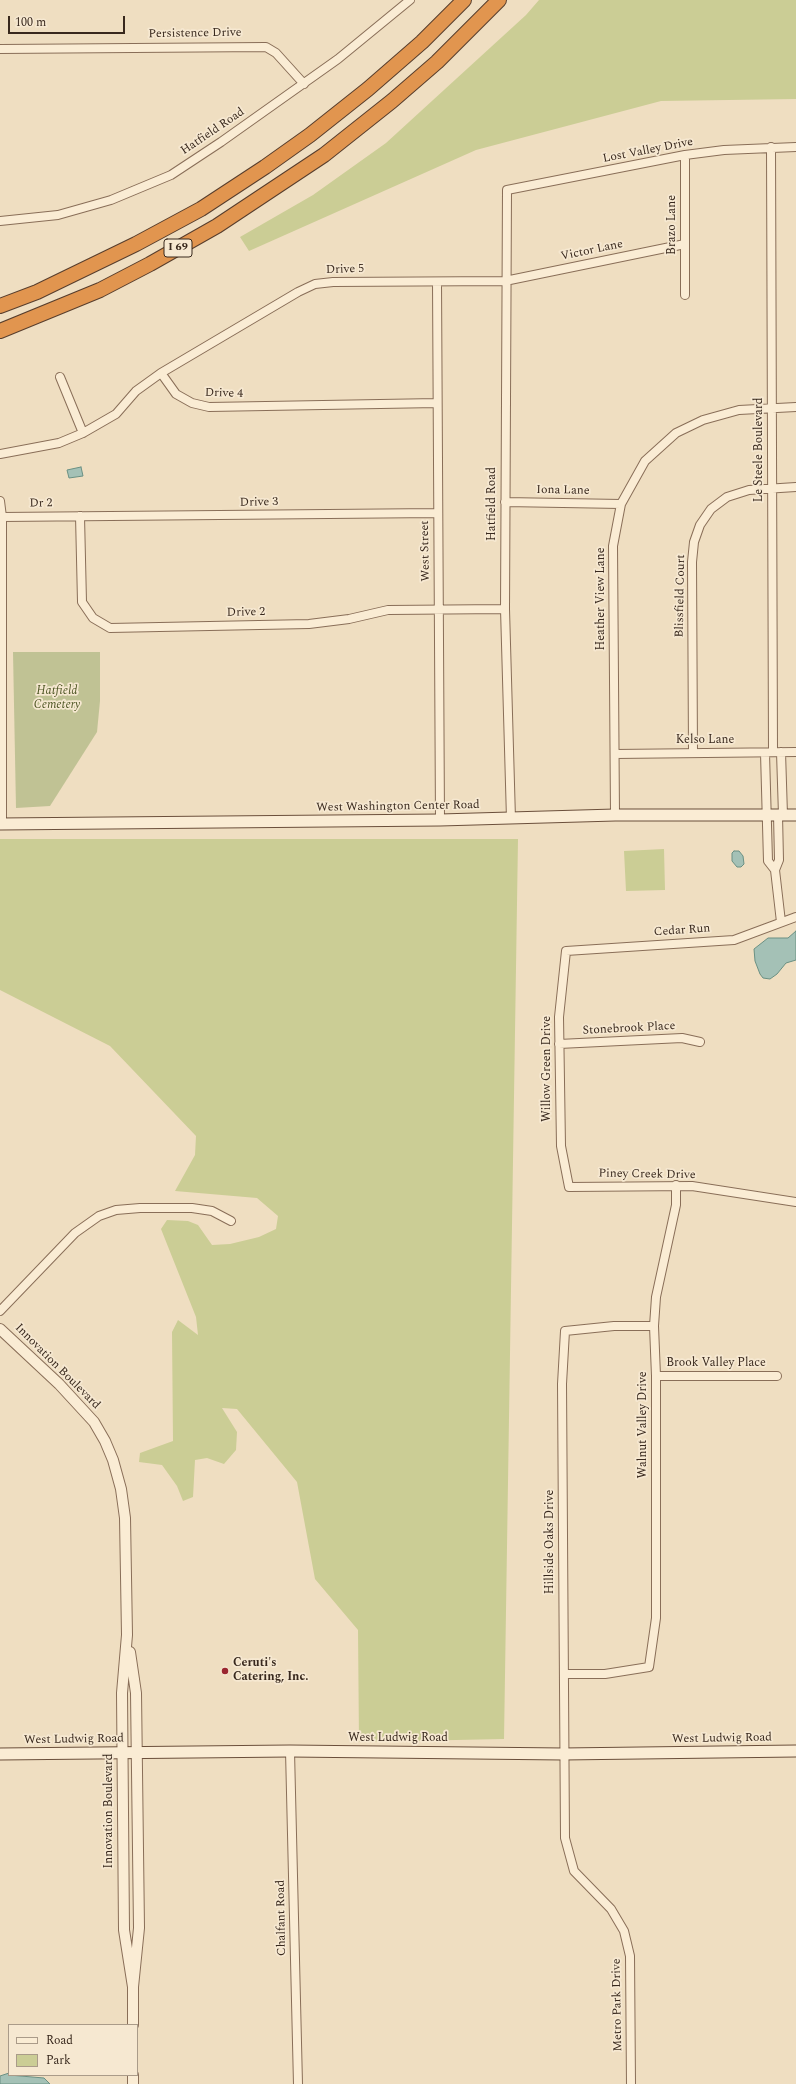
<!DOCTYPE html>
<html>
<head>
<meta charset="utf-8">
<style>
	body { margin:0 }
	#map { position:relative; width:796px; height:2084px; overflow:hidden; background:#efdec1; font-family:Spectral,serif }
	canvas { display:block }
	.legend { position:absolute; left:8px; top:2024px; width:130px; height:52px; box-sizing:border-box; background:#f6e8d1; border:1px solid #aa9b89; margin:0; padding:5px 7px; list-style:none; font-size:12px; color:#38281d }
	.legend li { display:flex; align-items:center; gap:8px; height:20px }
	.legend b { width:20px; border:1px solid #aa9b89 }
	.scale { position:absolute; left:8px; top:16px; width:117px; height:18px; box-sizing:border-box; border:2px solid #38281d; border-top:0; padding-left:5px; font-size:12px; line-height:14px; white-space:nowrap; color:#38281d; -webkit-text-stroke:3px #f6e8d1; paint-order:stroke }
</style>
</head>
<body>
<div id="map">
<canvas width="796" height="2084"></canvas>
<ul class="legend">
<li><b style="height:5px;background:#faecd4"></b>Road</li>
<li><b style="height:11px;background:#cbcd95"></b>Park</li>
</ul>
<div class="scale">100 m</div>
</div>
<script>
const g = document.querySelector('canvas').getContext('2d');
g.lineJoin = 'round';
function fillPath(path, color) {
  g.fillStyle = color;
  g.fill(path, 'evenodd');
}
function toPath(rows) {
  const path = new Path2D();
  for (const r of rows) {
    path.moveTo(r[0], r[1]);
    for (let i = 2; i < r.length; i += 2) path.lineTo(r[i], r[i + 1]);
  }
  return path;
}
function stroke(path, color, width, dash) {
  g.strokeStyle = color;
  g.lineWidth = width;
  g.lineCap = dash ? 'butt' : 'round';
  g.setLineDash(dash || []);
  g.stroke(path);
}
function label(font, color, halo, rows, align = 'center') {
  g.font = font + ' Spectral,serif';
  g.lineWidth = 3.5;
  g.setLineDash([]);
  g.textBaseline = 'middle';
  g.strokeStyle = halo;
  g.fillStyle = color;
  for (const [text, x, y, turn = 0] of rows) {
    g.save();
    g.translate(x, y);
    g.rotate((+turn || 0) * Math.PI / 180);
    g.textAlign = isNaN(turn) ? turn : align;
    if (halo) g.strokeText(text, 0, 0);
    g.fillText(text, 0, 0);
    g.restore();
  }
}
const green = toPath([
	[539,0,796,0,796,99,661,101,476,150,249,251,240,237,313,195,386,143,526,15],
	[0,839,518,839,504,1739,359,1742,358,1630,315,1579,297,1482,237,1409,222,1408,237,1432,236,1450,224,1464,207,1458,195,1460,193,1497,183,1501,177,1486,162,1465,139,1462,140,1453,173,1441,172,1332,178,1320,198,1335,196,1317,161,1229,167,1220,188,1221,198,1225,212,1245,230,1244,259,1237,276,1229,278,1216,257,1198,175,1191,195,1155,196,1136,110,1046,0,990],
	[664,849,665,890,626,891,624,851]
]);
const cemetery = toPath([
	[13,652,100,652,100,701,97,732,50,806,16,808]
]);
const water = toPath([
	[81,467,83,476,69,478,67,470,81,467],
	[734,851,739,851,743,856,744,864,741,867,737,867,732,861,732,853,734,851],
	[796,931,796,960,786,963,777,974,770,979,763,978,760,974,755,961,754,949,768,938,788,938,796,931],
	[9,2073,9,2075,44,2078,50,2084,0,2084,0,2076,9,2073]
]);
const minor = toPath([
	[0,49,266,47,276,53,304,84],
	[771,147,773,752],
	[685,155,685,295],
	[0,221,58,215,111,200,171,175,221,142,338,59,410,0],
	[437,282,440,820],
	[161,373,176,394,192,403,209,407,437,403],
	[60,377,83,433],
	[0,454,59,443,83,433,116,414,136,391,161,373,298,292,315,284,333,282,505,281,685,244],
	[0,501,2,517,2,824],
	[505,502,621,504],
	[80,516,82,602,93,618,110,628,309,624,349,619,388,610,505,609],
	[2,517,437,513],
	[781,752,783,815],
	[693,753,692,562,694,542,700,525,711,509,727,497,749,490,796,487],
	[765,753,768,861,775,870],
	[615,754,796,752],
	[615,815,613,546,621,504,645,461,676,433,703,420,739,410,796,407],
	[778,815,779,860,775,870,781,922],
	[511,819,505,609,507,190,685,155,724,150,796,147],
	[796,917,734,940,566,951,559,1017,561,1146,569,1187,692,1186,796,1202],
	[559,1044,682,1038,700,1042],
	[0,1311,75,1233,99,1216,116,1210,140,1208,192,1208,212,1211,231,1221],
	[656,1376,777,1376],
	[564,1674,605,1674,649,1667,656,1618,656,1376,654,1326,656,1297,676,1205,676,1185],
	[290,1751,298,2084],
	[631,2084,630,1956,624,1931,611,1909,574,1871,565,1838,562,1384,565,1331,614,1326,654,1326]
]);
const tertiary = toPath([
	[0,1329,59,1384,94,1422,105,1441,113,1460,121,1489,125,1518,127,1635,122,1693,124,1930,133,1987],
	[130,1652,136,1693,139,1928,133,1987,133,2025],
	[133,2075,133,2084]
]);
const secondary = toPath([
	[0,824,440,820,615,815,796,815],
	[0,1754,290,1751,563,1754,796,1751]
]);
const motorway = toPath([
	[0,306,37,292,136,244,201,209,265,167,310,135,368,89,422,42,464,0],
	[0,331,100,290,150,264,217,226,324,155,392,101,437,62,499,0]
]);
const markers = [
	[225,1671,4,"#9a2630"]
];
const shields = [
	[178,248,28]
];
const shieldNames = [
	["I 69",178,248]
];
const streetNames = [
	["Persistence Drive",195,34,-1],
	["Hatfield Road",213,132,-34],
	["Lost Valley Drive",648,151,-11],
	["Brazo Lane",673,225,-90],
	["Victor Lane",592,251,-12],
	["Drive 5",345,270,-2],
	["Drive 4",224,394,2],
	["Le Steele Boulevard",760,450,-90],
	["Iona Lane",563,491,1],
	["Drive 3",259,503,-1],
	["Dr 2",41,504,-1],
	["Hatfield Road",493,504,-90],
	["West Street",426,551,-91],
	["Blissfield Court",681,596,-89],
	["Heather View Lane",602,599,-90],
	["Drive 2",246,613,-1],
	["Kelso Lane",705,741],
	["West Washington Center Road",398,807,-1],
	["Cedar Run",682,931,-4],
	["Stonebrook Place",629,1029,-3],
	["Willow Green Drive",548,1069,-90],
	["Piney Creek Drive",647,1175,1],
	["Brook Valley Place",716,1364],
	["Innovation Boulevard",57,1367,45],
	["Walnut Valley Drive",644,1425,-90],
	["Hillside Oaks Drive",551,1542,-90],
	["West Ludwig Road",398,1739],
	["West Ludwig Road",722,1739,-1],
	["West Ludwig Road",74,1740,-1],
	["Innovation Boulevard",110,1811,-90],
	["Chalfant Road",282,1918,-91],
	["Metro Park Drive",618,2005,-91]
];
const parkNames = [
	["Hatfield",57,692],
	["Cemetery",57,706]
];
const poiNames = [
	["Ceruti's",233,1664],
	["Catering, Inc.",233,1678]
];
fillPath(green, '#cbcd95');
fillPath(cemetery, '#c0c294');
fillPath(water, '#a4c1b6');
stroke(water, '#6a9083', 1);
stroke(minor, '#896e58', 10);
stroke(tertiary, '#896e58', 12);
stroke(secondary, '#6b4f3b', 13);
stroke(motorway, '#573d2c', 16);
stroke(minor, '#faecd4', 8);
stroke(tertiary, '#faecd4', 10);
stroke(secondary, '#faecd4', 11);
stroke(motorway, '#e1954f', 14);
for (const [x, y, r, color] of markers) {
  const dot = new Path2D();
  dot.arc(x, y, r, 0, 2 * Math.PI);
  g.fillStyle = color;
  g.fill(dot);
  stroke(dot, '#f6e8d1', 1.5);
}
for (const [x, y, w] of shields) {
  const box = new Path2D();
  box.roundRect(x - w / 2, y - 9, w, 18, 3);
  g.fillStyle = '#f6e8d1';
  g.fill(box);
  stroke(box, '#38281d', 1);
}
label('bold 11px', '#38281d', null, shieldNames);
label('12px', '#38281d', '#f6e8d1', streetNames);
label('italic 12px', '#4d5523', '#f6e8d1', parkNames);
label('bold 12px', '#38281d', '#f6e8d1', poiNames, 'left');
</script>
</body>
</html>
